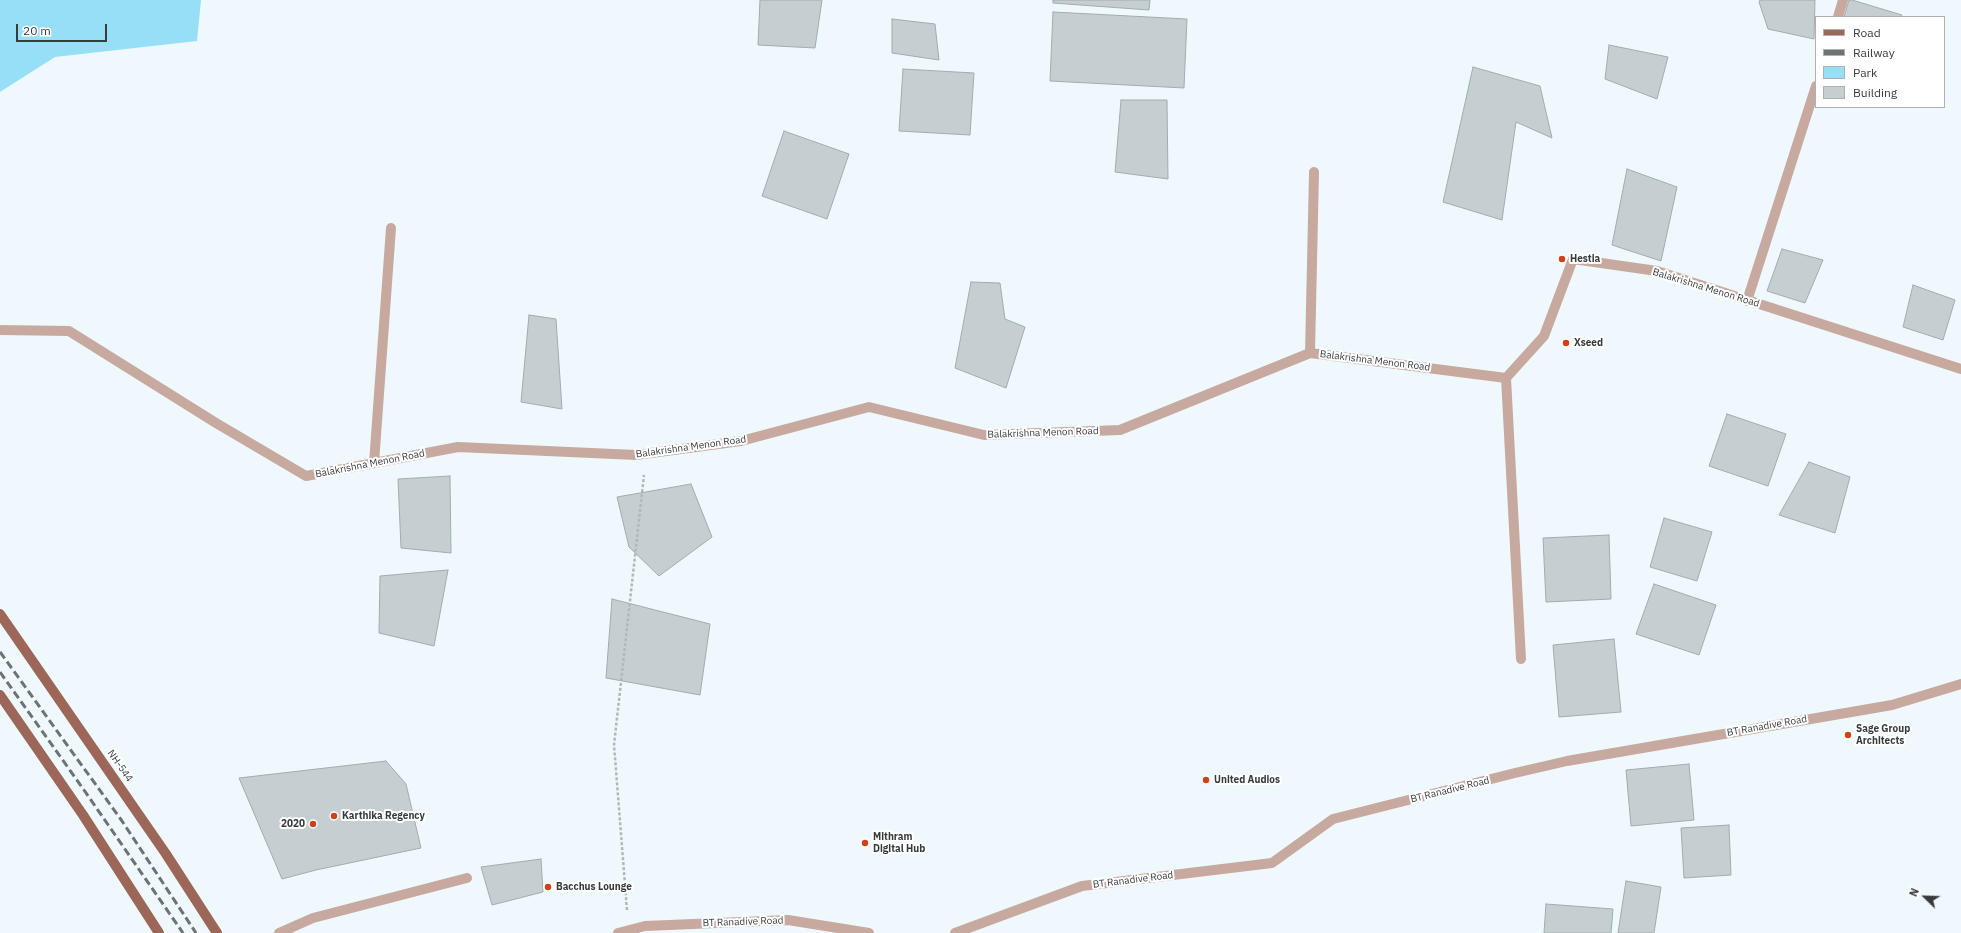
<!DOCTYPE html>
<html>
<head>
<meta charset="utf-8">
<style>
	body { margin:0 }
	#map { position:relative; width:1961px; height:933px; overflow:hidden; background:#eff9fd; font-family:"IBM Plex Sans",sans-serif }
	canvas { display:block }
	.legend { position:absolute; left:1815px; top:16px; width:130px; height:92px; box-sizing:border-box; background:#fff; border:1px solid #afb1b1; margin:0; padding:5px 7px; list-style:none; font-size:12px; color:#373b3c }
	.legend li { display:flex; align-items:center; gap:8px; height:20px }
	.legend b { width:20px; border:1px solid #afb1b1 }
	.north { position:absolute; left:1905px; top:877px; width:40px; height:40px; -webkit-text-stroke:3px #fff; paint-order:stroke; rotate:293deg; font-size:11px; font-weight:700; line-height:16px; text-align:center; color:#373b3c }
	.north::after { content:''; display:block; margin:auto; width:14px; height:18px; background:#373b3c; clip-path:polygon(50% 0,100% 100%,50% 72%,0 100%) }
	.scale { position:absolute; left:16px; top:24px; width:91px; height:18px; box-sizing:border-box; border:2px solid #373b3c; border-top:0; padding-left:5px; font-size:12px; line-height:14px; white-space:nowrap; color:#373b3c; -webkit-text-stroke:3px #fff; paint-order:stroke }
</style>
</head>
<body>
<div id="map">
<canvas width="1961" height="933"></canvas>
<ul class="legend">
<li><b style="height:5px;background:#9c6758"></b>Road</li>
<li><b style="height:5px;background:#6d7274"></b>Railway</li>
<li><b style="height:11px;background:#97dff6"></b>Park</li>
<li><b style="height:11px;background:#c5cfd2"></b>Building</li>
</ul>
<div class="north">N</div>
<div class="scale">20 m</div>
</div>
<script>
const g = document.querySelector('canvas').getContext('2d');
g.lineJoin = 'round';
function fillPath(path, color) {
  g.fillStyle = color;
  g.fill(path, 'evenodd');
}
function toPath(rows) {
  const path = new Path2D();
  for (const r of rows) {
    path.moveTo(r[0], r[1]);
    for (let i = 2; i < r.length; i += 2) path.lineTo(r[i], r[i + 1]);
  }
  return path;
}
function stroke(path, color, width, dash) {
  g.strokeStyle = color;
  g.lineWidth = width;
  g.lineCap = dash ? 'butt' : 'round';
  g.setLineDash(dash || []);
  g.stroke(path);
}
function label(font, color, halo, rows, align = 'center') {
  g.font = font + ' "IBM Plex Sans",sans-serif';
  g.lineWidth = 4;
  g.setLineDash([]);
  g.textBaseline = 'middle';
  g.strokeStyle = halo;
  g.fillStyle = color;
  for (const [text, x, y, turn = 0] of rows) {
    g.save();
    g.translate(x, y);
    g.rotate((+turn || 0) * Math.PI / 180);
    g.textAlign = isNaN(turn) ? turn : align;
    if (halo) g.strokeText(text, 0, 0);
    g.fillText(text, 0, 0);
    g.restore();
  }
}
const green = toPath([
	[0,0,201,0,197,41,55,57,0,92]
]);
const building = toPath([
	[760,0,822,0,815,48,758,45,760,0],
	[1053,0,1150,0,1149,10,1053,3,1053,0],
	[1760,0,1815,0,1814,39,1768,29,1759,2,1760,0],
	[1849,0,1852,0,1902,15,1901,17,1844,17,1849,0],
	[1053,12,1187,19,1184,88,1050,81,1053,12],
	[892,19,935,24,939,60,892,53,892,19],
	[1609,45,1668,57,1657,99,1605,79,1609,45],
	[1473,67,1540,86,1552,138,1516,122,1502,220,1443,202,1473,67],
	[903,69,974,73,970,135,899,131,903,69],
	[1121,100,1167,100,1168,179,1115,172,1121,100],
	[784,131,849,154,827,219,762,196,784,131],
	[1627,169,1677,187,1661,261,1612,245,1627,169],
	[1782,249,1823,260,1805,303,1767,291,1782,249],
	[971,282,1000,283,1005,319,1025,327,1006,388,955,368,971,282],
	[1913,285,1955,300,1943,340,1903,327,1913,285],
	[529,315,556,319,562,409,521,402,529,315],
	[1727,414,1786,434,1768,486,1709,466,1727,414],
	[1809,462,1850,477,1835,533,1779,515,1809,462],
	[450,476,451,553,401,548,398,479,450,476],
	[691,484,712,537,659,576,629,547,617,497,691,484],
	[1664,518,1712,532,1697,581,1650,567,1664,518],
	[1609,535,1611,599,1546,602,1543,538,1609,535],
	[448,570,434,646,379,633,380,576,448,570],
	[1654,584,1716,605,1699,655,1636,634,1654,584],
	[612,599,710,624,700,695,606,678,612,599],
	[1614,639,1621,712,1559,717,1553,645,1614,639],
	[386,761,406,784,421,848,316,870,282,879,239,778,386,761],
	[1689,764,1694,820,1631,826,1626,770,1689,764],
	[1729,825,1731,875,1684,878,1681,828,1729,825],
	[541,859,543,892,492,905,481,867,541,859],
	[1626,881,1661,887,1654,933,1618,933,1626,881],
	[1546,904,1613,909,1611,933,1544,933,1546,904]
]);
const path = toPath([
	[627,910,614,745,644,475]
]);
const service = toPath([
	[279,933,313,918,467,878]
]);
const minor = toPath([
	[1838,17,1843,0],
	[1747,301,1816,86],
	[0,330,69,331,216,423,306,476,458,447,636,455,741,441,869,407,984,435,1120,430,1310,353,1506,378,1544,336,1573,259,1657,271,1961,369],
	[1310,353,1314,172],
	[1506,378,1521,659],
	[374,463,391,228],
	[618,933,645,926,788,920,869,933],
	[955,933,1082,886,1272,863,1333,819,1515,773,1567,761,1892,705,1961,684]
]);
const primary = toPath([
	[0,614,166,854,217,933],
	[0,695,83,815,159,933]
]);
const rail = toPath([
	[0,652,122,821,196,933],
	[0,672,84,790,183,933]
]);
const markers = [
	[1562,259,4,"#cc4319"],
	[1566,343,4,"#cc4319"],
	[1848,735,4,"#cc4319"],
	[1206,780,4,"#cc4319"],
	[334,816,4,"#cc4319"],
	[313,824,4,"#cc4319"],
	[865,843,4,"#cc4319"],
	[548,887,4,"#cc4319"]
];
const poiNames = [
	["Hestia",1570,259],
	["Xseed",1574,343],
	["Sage Group",1856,729],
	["Architects",1856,741],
	["United Audios",1214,780],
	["Karthika Regency",342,816],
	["2020",305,824,"right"],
	["Mithram",873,837],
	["Digital Hub",873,849],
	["Bacchus Lounge",556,887]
];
const streetNames = [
	["Balakrishna Menon Road",1706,288,17],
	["Balakrishna Menon Road",1375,361,7],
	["Balakrishna Menon Road",1043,433,-2],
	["Balakrishna Menon Road",691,447,-8],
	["Balakrishna Menon Road",370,464,-11],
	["BT Ranadive Road",1767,726,-10],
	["NH-544",120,766,55],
	["BT Ranadive Road",1450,790,-14],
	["BT Ranadive Road",1133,880,-7],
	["BT Ranadive Road",743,922,-2]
];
fillPath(green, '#97dff6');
fillPath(building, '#c5cfd2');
stroke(building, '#a2acb0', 1);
stroke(path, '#b0b8bb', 2.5, [3, 2]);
stroke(service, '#c8a9a0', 10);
stroke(minor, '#c8a9a0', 10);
stroke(primary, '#9c6758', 10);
stroke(rail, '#6d7274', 3, [8, 4]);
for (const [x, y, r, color] of markers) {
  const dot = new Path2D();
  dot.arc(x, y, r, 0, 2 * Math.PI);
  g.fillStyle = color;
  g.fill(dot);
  stroke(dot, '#fff', 1.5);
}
label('bold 10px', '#373b3c', '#fff', poiNames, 'left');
label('10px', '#373b3c', '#fff', streetNames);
</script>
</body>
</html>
